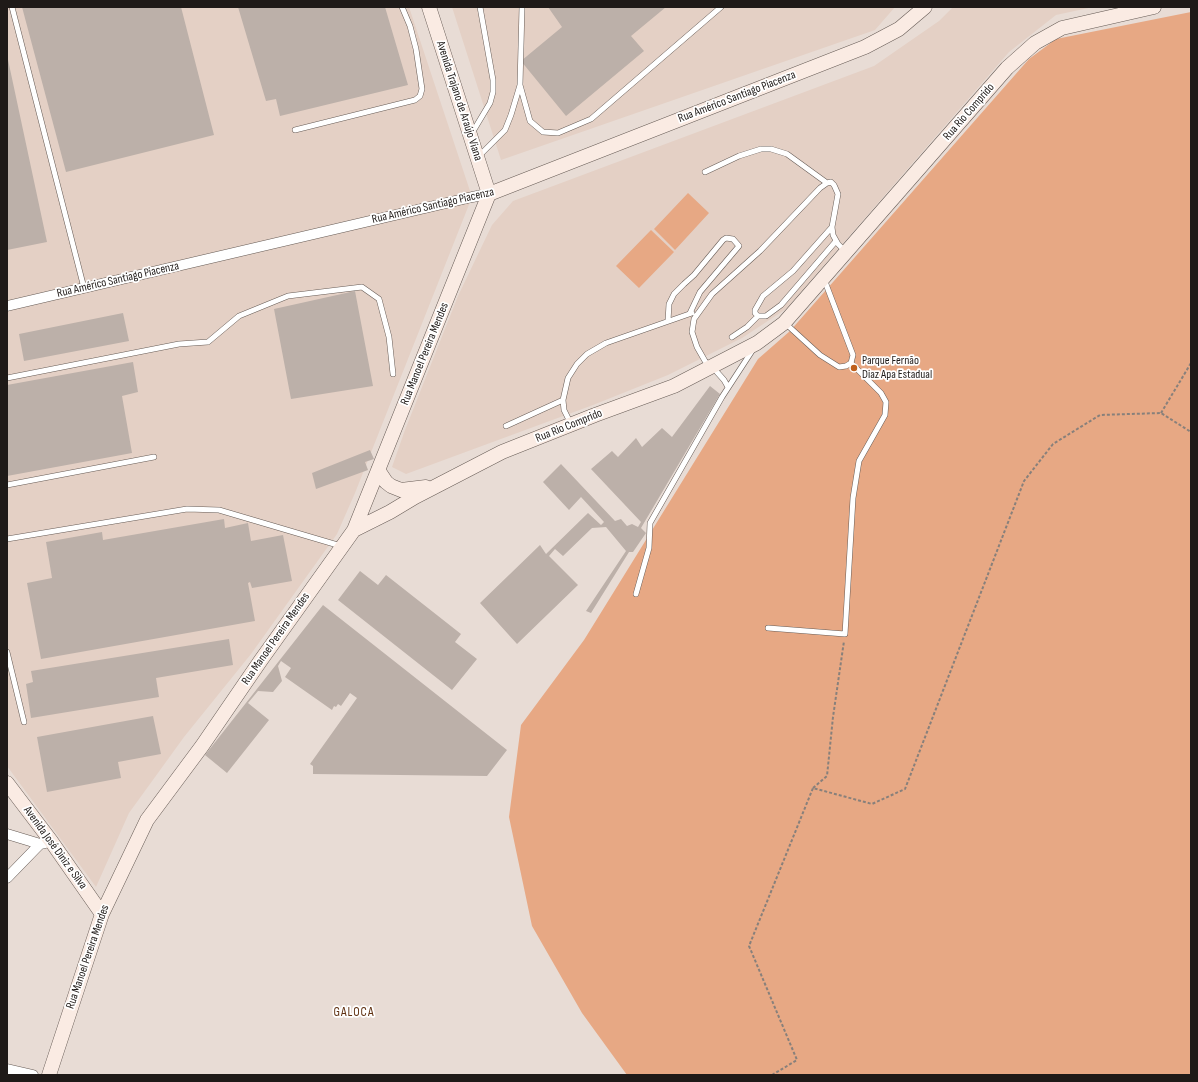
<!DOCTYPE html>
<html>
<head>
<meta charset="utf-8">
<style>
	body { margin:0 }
	#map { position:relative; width:1198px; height:1082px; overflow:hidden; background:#e8dcd5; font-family:"Sofia Sans Condensed",sans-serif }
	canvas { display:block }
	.frame { position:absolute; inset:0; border:8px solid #1f1a18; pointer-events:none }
</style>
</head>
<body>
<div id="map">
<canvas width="1198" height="1082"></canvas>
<div class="frame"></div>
</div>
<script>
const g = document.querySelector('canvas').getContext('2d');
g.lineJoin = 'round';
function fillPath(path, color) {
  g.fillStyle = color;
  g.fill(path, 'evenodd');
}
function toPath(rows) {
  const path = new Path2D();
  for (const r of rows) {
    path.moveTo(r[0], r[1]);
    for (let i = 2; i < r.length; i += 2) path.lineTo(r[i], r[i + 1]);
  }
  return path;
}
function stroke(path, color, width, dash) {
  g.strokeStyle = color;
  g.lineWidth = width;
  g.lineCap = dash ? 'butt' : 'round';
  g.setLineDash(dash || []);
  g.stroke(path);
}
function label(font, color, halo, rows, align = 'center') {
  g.font = font + ' "Sofia Sans Condensed",sans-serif';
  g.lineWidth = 3.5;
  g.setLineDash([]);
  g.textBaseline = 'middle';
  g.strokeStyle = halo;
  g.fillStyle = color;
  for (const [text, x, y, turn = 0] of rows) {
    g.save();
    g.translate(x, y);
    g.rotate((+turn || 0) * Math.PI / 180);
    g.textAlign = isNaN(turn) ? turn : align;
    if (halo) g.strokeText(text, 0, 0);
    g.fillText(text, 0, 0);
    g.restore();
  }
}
const built = toPath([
	[7,7,409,7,472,197,355,493,337,534,251,654,184,737,129,813,96,887,7,766],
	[452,7,895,7,875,30,501,160],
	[953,7,1093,7,1056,15,1009,52,786,309,742,338,668,375,593,405,406,474,392,467,405,430,458,296,492,225,513,201,874,66,939,21]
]);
const green = toPath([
	[1191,12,1191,1075,627,1075,582,1013,532,926,509,817,521,725,584,640,758,359,790,331,1029,59,1056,39],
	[688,193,709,213,675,250,654,229],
	[651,230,674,252,639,288,616,266]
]);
const building = toPath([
	[22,7,181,7,214,135,66,172],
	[238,7,385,7,408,85,280,116,276,99,266,101],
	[548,7,666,7,631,36,644,51,566,116,521,61,562,27],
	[7,55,47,242,7,250],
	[355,291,373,386,291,399,274,309],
	[123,313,129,341,24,361,19,334],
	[133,362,138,392,122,396,132,453,7,476,7,385],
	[710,386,720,394,641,528,646,533,633,552,629,552,591,613,586,611,626,551,606,527,592,528,563,556,555,549,549,556,578,585,517,644,480,603,540,545,546,554,588,513,601,525,604,522,581,497,569,510,543,482,561,464,615,521,621,519,627,526,632,524,638,527,641,522,591,469,612,451,618,457,636,438,642,447,662,428,672,437],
	[370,450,374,459,365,462,368,470,316,489,312,473],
	[224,519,225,528,248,523,251,541,283,535,292,581,252,588,250,582,248,583,255,621,41,659,27,583,52,578,46,542,102,532,103,540],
	[360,571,378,585,386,575,461,634,455,642,477,659,452,690,338,600],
	[323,605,507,750,487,776,313,774,313,766,310,764,357,698,350,693,341,706,338,704,336,707,334,706,332,710,285,677,291,668,281,661,278,666,282,681,273,692,258,691,248,703,269,720,227,773,205,755],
	[229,639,233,665,156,678,159,697,31,718,26,684,33,682,31,671],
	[153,716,161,754,118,762,121,778,47,792,37,737]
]);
const path = toPath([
	[1161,413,1191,363],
	[813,788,827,776,833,717,844,641],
	[772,1075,797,1060,749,946,813,788,872,804,905,789,1024,481,1053,444,1100,415,1161,413,1191,432]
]);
const lane = toPath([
	[12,7,84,288],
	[520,85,530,121,543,132,558,133,591,119,721,7],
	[295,130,415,100,420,96,422,89,416,49,410,26,402,7],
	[472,133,490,103,493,92,493,80,480,7],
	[478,157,505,130,511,115,520,85,522,7],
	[705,172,739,156,761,149,771,149,787,154,827,183],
	[758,316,766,316,781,305,836,241],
	[668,321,669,304,674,294,684,284,694,275,723,240,726,238,733,239,739,246,700,292,690,313],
	[785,323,820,355,839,367,846,366,851,363,853,355,824,279],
	[732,337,747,327,758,316,755,313,755,310,763,296,793,271,832,227],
	[7,378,179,344,208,342,239,316,288,296,362,287,379,299,389,337,393,374],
	[728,387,724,380,716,371,710,367,705,361,697,347,692,332,694,319,712,294,760,251,820,188,827,183,831,182,834,185,838,194,832,227,833,235,838,244,845,251],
	[571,424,564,410,563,400,568,378,577,364,587,354,606,343,692,313],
	[506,426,563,400],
	[7,485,154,457],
	[7,539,187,509,219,510,341,546],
	[636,594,649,548,650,523,722,397,752,351],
	[768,628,845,634,853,498,859,461,885,415,886,402,881,393,851,363],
	[7,652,24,722]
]);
const street = toPath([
	[7,306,472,197,489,194],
	[7,834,40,844,45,843],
	[7,878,40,844],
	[7,1069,33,1075]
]);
const secondary = toPath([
	[429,7,489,194],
	[489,194,865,47,899,29,925,7],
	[378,470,386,482,391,486,401,490,426,487],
	[354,530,390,512,415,497,502,452,595,415,674,386,757,343,784,323,1007,68,1035,43,1062,28,1154,7],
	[7,783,51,841,102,914],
	[49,1075,102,914,147,820,202,746,261,660,354,530,489,194]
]);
const markers = [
	[854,368,4,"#bf5f1b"]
];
const streetNames = [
	["Rua Américo Santiago Piacenza",737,97,-21],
	["Avenida Trajano de Araújo Viana",459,101,72],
	["Rua Rio Comprido",969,112,-49],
	["Rua Américo Santiago Piacenza",433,206,-13],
	["Rua Américo Santiago Piacenza",118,280,-13],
	["Rua Manoel Pereira Mendes",425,354,-68],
	["Rua Rio Comprido",569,426,-22],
	["Rua Manoel Pereira Mendes",276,639,-55],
	["Avenida José Diniz e Silva",55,848,54],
	["Rua Manoel Pereira Mendes",88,957,-71]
];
const poiNames = [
	["Parque Fernão",862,361],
	["Diaz Apa Estadual",862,375]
];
const neighbourhoodNames = [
	["GALOCA",354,1013]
];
fillPath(built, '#e4d0c5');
fillPath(green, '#e7a884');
fillPath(building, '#bcb0a9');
stroke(lane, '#675c56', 6);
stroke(street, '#675c56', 11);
stroke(secondary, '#675c56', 15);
stroke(path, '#88807b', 2, [3, 2]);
stroke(lane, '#fff', 5);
stroke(street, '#fff', 10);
stroke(secondary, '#faebe3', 14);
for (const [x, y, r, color] of markers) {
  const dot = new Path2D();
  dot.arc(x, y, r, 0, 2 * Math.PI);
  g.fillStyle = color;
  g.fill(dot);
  stroke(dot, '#fff', 1.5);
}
label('12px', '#1f1a18', '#fff', streetNames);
label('12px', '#1f1a18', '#fff', poiNames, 'left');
g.letterSpacing = '1px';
label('13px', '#603112', '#fff', neighbourhoodNames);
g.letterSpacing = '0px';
</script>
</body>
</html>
